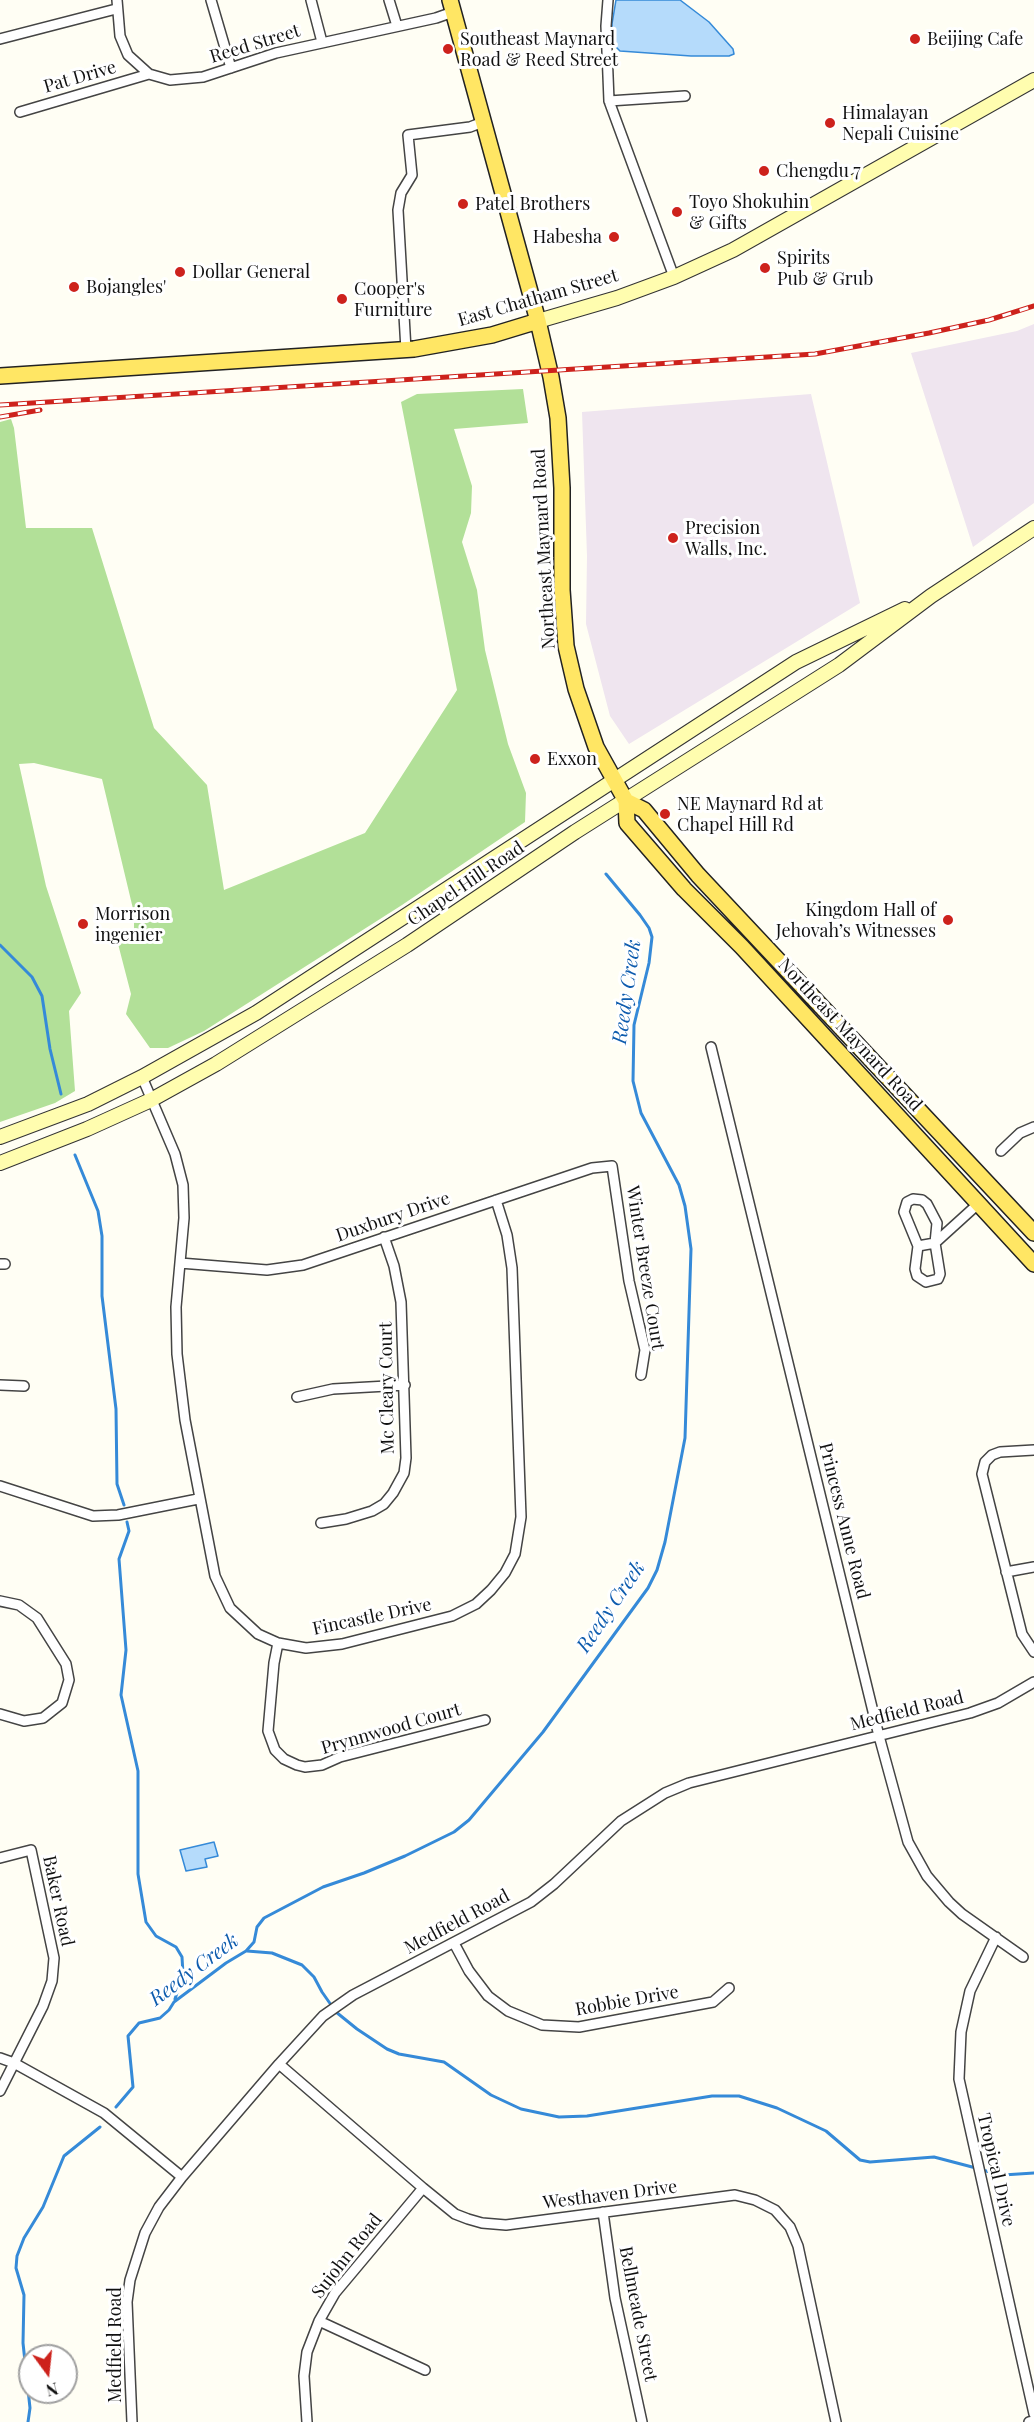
<!DOCTYPE html>
<html>
<head>
<meta charset="utf-8">
<style>
	body { margin:0 }
	#map { position:relative; width:1034px; height:2422px; overflow:hidden; background:#fffef4; font-family:"Playfair Display",serif }
	canvas { display:block }
	.north { position:absolute; left:18px; top:2344px; width:60px; height:60px; box-sizing:border-box; background:#fff; border:2px solid #a0a0a0; border-radius:50%; rotate:165deg; font-size:16px; font-weight:700; line-height:24px; text-align:center; color:#111 }
	.north::after { content:''; display:block; margin:auto; width:21px; height:27px; background:#cd221c; clip-path:polygon(50% 0,100% 100%,50% 72%,0 100%) }
</style>
</head>
<body>
<div id="map">
<canvas width="1034" height="2422"></canvas>
<div class="north">N</div>
</div>
<script>
const g = document.querySelector('canvas').getContext('2d');
g.lineJoin = 'round';
function fillPath(path, color) {
  g.fillStyle = color;
  g.fill(path, 'evenodd');
}
function toPath(rows) {
  const path = new Path2D();
  for (const r of rows) {
    path.moveTo(r[0], r[1]);
    for (let i = 2; i < r.length; i += 2) path.lineTo(r[i], r[i + 1]);
  }
  return path;
}
function stroke(path, color, width, dash) {
  g.strokeStyle = color;
  g.lineWidth = width;
  g.lineCap = dash ? 'butt' : 'round';
  g.setLineDash(dash || []);
  g.stroke(path);
}
function label(font, color, halo, rows, align = 'center') {
  g.font = font + ' "Playfair Display",serif';
  g.lineWidth = 6;
  g.setLineDash([]);
  g.textBaseline = 'middle';
  g.strokeStyle = halo;
  g.fillStyle = color;
  for (const [text, x, y, turn = 0] of rows) {
    g.save();
    g.translate(x, y);
    g.rotate((+turn || 0) * Math.PI / 180);
    g.textAlign = isNaN(turn) ? turn : align;
    if (halo) g.strokeText(text, 0, 0);
    g.fillText(text, 0, 0);
    g.restore();
  }
}
const industrial = toPath([
	[1034,324,1034,503,973,547,911,353,1017,331],
	[811,394,860,603,629,744,610,716,586,624,587,556,582,412]
]);
const forest = toPath([
	[523,389,528,423,454,429,472,486,471,513,462,542,477,590,485,650,508,744,526,793,525,822,402,905,204,1031,168,1048,150,1048,126,1014,131,994,117,940,134,933,134,913,102,779,34,763,19,764,46,886,81,993,69,1011,75,1091,55,1103,0,1122,0,422,11,419,14,428,26,528,92,528,154,728,207,785,224,890,365,833,457,690,401,402,417,394]
]);
const water = toPath([
	[616,0,680,0,709,22,733,49,734,54,729,56,691,56,620,51,613,44,612,24,616,0],
	[214,1842,218,1856,205,1859,207,1867,186,1871,180,1850,214,1842]
]);
const stream = toPath([
	[0,945,32,977,42,996,50,1049,61,1094],
	[75,1155,98,1211,102,1236,102,1296,116,1409,117,1484,124,1505],
	[127,1522,129,1531,119,1559,126,1650,121,1695,138,1771,138,1874,146,1922,156,1936,176,1947,182,1957,183,1974,175,1999],
	[247,1951,272,1953,302,1965,314,1977,322,1992,336,2012,357,2029,387,2049,399,2054,444,2062,491,2095,521,2109,559,2117,587,2116,712,2096,739,2096,777,2108,826,2131,860,2160,870,2162,934,2157,976,2168],
	[116,2107,133,2087,128,2036,139,2023,160,2018,169,2010,174,2002,226,1963,246,1951,254,1942,257,1927,264,1918,323,1887,364,1873,405,1856,454,1832,469,1820,543,1732,648,1588,657,1570,665,1542,685,1438,691,1249,685,1206,679,1185,641,1113,633,1081,634,1025,649,963,652,937,649,928,640,915,606,874],
	[982,2170,1003,2175,1034,2173],
	[28,2422,30,2408,23,2343,24,2295,16,2268,17,2256,24,2238,43,2207,64,2156,100,2127]
]);
const minor = toPath([
	[117,0,120,36,128,55,149,74,170,80,203,77,276,53,436,18,453,12],
	[211,0,231,68],
	[311,0,322,42],
	[389,0,397,26],
	[608,0,606,26,609,101,674,277],
	[0,39,116,9],
	[609,101,685,96],
	[20,112,149,74],
	[406,350,398,210,401,193,412,175,408,135,470,127,483,122],
	[711,1047,879,1736,908,1842,927,1876,949,1902,962,1914,1023,1957],
	[142,1077,175,1154,183,1185,184,1218,176,1307,177,1354,185,1420,215,1576,230,1608,258,1634,278,1643,306,1648,342,1644,452,1616,476,1604,491,1590,505,1573,515,1554,521,1517,512,1268,507,1235,496,1200],
	[1001,1151,1020,1133,1034,1127],
	[918,1246,935,1243,937,1223,927,1204,922,1200,913,1199,907,1202,904,1212,918,1246,915,1269,917,1276,926,1282,938,1279,940,1274,935,1243,978,1204],
	[180,1263,267,1270,303,1265,592,1168,612,1166,629,1281,645,1350,641,1375],
	[0,1264,5,1264],
	[0,1385,24,1386],
	[297,1397,333,1389,405,1385],
	[1034,1450,1000,1452,992,1455,985,1462,982,1474,1022,1634,1034,1652],
	[0,1486,93,1516,118,1515,198,1499],
	[321,1523,346,1519,372,1511,384,1504,393,1493,404,1473,406,1458,401,1302,394,1266,384,1237],
	[1006,1572,1034,1567],
	[0,1601,19,1605,37,1618,66,1664,69,1680,62,1703,43,1718,24,1721,0,1714],
	[278,1643,274,1663,268,1731,275,1750,284,1759,297,1765,305,1767,322,1765,340,1757,485,1720],
	[0,1858,31,1850,54,1958,52,1981,43,2006,0,2091],
	[996,1937,970,1991,961,2032,959,2079,1034,2414],
	[454,1943,469,1971,488,1996,508,2011,542,2025,579,2027,713,2002,729,1988],
	[0,2058,14,2063,104,2113,182,2177],
	[279,2064,423,2188,455,2214,468,2219,482,2223,506,2225,735,2195,755,2200,775,2210,790,2227,798,2246,836,2422],
	[603,2212,615,2298,642,2422],
	[319,2321,425,2370],
	[132,2422,127,2302,130,2280,145,2233,159,2207,182,2177,279,2064,323,2016,353,1995,531,1902,554,1884,621,1821,665,1793,689,1783,970,1713,998,1703,1034,1682],
	[307,2422,304,2376,307,2352,319,2321,335,2293,423,2188],
	[1029,2422,1034,2421]
]);
const secondary = toPath([
	[538,321,617,298,674,277,733,250,1034,80],
	[0,1137,88,1104,142,1077,256,1013,796,662,905,609],
	[0,1163,87,1129,151,1100,216,1064,407,945,575,832,839,665,931,596,1034,528]
]);
const primary = toPath([
	[450,0,538,321,551,377,558,418,562,488,562,590,566,646,576,689,596,747,626,801,627,823,684,889,742,947,1034,1264],
	[0,376,414,349,492,335,538,321],
	[626,801,644,810,698,875,1034,1233]
]);
const rail = toPath([
	[0,405,815,354,929,333,989,320,1034,306],
	[0,417,40,410]
]);
const markers = [
	[915,39,6,"#cd221c"],
	[448,49,6,"#cd221c"],
	[830,123,6,"#cd221c"],
	[764,171,6,"#cd221c"],
	[463,204,6,"#cd221c"],
	[677,212,6,"#cd221c"],
	[614,237,6,"#cd221c"],
	[765,268,6,"#cd221c"],
	[180,272,6,"#cd221c"],
	[74,287,6,"#cd221c"],
	[342,299,6,"#cd221c"],
	[673,538,6,"#cd221c"],
	[535,759,6,"#cd221c"],
	[665,814,6,"#cd221c"],
	[948,920,6,"#cd221c"],
	[83,924,6,"#cd221c"]
];
const poiNames = [
	["Southeast Maynard",460,39],
	["Road & Reed Street",460,60],
	["Beijing Cafe",927,39],
	["Himalayan",842,113],
	["Nepali Cuisine",842,134],
	["Chengdu 7",776,171],
	["Toyo Shokuhin",689,202],
	["& Gifts",689,223],
	["Patel Brothers",475,204],
	["Habesha",602,237,"right"],
	["Spirits",777,258],
	["Pub & Grub",777,279],
	["Dollar General",192,272],
	["Bojangles'",86,287],
	["Cooper's",354,289],
	["Furniture",354,310],
	["Precision",685,528],
	["Walls, Inc.",685,549],
	["Exxon",547,759],
	["NE Maynard Rd at",677,804],
	["Chapel Hill Rd",677,825],
	["Kingdom Hall of",936,910,"right"],
	["Jehovah’s Witnesses",936,931,"right"],
	["Morrison",95,914],
	["ingenier",95,935]
];
const streetNames = [
	["Reed Street",255,44,-17],
	["Pat Drive",80,77,-16],
	["East Chatham Street",538,298,-16],
	["Northeast Maynard Road",544,549,-93],
	["Chapel Hill Road",466,884,-34],
	["Northeast Maynard Road",850,1035,47],
	["Duxbury Drive",393,1217,-19],
	["Winter Breeze Court",645,1268,81],
	["Mc Cleary Court",387,1388,-91],
	["Princess Anne Road",844,1521,76],
	["Fincastle Drive",372,1617,-12],
	["Medfield Road",907,1711,-14],
	["Prynnwood Court",391,1729,-16],
	["Baker Road",58,1901,78],
	["Medfield Road",457,1922,-28],
	["Robbie Drive",627,2001,-10],
	["Tropical Drive",996,2170,77],
	["Westhaven Drive",610,2195,-7],
	["Sujohn Road",347,2256,-52],
	["Bellmeade Street",638,2314,79],
	["Medfield Road",115,2345,-90]
];
const waterNames = [
	["Reedy Creek",627,992,-82],
	["Reedy Creek",611,1607,-56],
	["Reedy Creek",194,1970,-37]
];
fillPath(industrial, '#efe5ef');
fillPath(forest, '#b2e098');
fillPath(water, '#b5dbfb');
stroke(water, '#358ad8', 1.5);
stroke(stream, '#358ad8', 3);
stroke(minor, '#444', 12);
stroke(secondary, '#333', 16);
stroke(primary, '#222', 18);
stroke(minor, '#fff', 9);
stroke(secondary, '#fffdaf', 14);
stroke(primary, '#ffe664', 15);
stroke(rail, '#cd221c', 5);
stroke(rail, '#fff', 3, [9]);
for (const [x, y, r, color] of markers) {
  const dot = new Path2D();
  dot.arc(x, y, r, 0, 2 * Math.PI);
  g.fillStyle = color;
  g.fill(dot);
  stroke(dot, '#fff', 2);
}
label('18px', '#111', '#fff', poiNames, 'left');
label('18px', '#111', '#fff', streetNames);
label('italic 20px', '#0e5cae', '#fff', waterNames);
</script>
</body>
</html>
